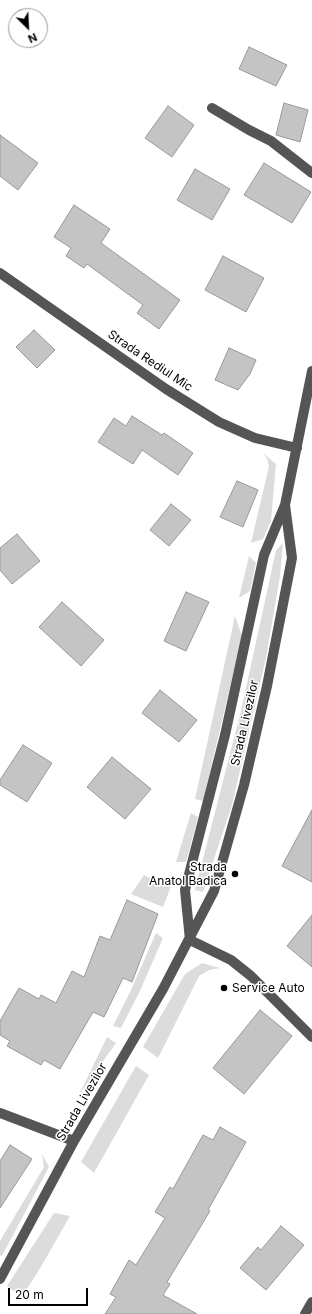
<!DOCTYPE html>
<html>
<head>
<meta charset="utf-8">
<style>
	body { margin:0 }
	#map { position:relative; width:312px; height:1314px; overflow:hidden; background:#fff; font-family:Inter,sans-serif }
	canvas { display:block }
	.north { position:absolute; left:8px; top:8px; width:40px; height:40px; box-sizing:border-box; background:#fff; border:1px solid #999; border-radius:50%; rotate:156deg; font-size:11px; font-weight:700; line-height:16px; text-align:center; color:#000 }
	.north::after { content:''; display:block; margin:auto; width:14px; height:18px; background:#000; clip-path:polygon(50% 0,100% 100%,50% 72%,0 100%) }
	.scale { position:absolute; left:8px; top:1288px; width:80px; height:18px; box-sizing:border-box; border:2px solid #000; border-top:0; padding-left:5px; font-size:12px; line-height:14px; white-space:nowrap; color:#000; -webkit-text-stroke:3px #fff; paint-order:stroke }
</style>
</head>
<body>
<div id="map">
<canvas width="312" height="1314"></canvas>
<div class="north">N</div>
<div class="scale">20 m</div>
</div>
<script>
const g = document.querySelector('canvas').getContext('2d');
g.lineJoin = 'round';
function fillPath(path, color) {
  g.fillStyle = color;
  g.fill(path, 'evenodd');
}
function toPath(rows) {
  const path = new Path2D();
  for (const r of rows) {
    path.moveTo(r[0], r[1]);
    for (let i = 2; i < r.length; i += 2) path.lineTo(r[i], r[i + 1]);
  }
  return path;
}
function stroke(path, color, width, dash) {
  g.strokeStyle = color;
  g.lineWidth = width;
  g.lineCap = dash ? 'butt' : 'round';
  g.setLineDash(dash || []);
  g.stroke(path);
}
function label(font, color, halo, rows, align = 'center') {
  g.font = font + ' Inter,sans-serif';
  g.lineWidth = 3;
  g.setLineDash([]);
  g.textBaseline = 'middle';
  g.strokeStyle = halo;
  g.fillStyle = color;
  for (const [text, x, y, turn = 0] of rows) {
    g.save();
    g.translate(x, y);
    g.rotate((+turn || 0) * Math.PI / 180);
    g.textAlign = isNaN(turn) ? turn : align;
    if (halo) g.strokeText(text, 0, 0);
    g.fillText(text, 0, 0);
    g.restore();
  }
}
const green = toPath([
	[262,452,276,464,271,521,263,539,251,543,269,466,267,458],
	[283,543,280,576,266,658,232,805,203,892,195,890,241,711,276,550],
	[249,556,256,563,250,591,239,598],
	[235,616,242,636,203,801,195,799],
	[191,813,198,817,186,862,176,862],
	[144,875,153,880,165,880,172,877,170,889,163,907,131,894],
	[156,933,163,938,140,991,121,1028,113,1026,131,990],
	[202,963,220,968,209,970,199,976,158,1058,143,1047,185,974],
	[107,1037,116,1043,79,1095],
	[136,1066,149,1075,94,1173,81,1162],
	[42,1154,49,1167,2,1256,0,1255,0,1241,44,1167],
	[54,1213,70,1216,42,1265,22,1297,7,1286]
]);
const building = toPath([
	[249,47,287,65,276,86,239,69,249,47],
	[284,103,308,110,300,142,276,135,284,103],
	[168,106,194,125,172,157,145,138,168,106],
	[0,135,38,163,18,190,0,176,0,135],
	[264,163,311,192,292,223,244,195,264,163],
	[195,169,230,189,212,220,177,200,195,169],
	[74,205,110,229,101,243,180,300,159,329,137,313,143,305,87,264,84,268,66,256,71,248,54,237,74,205],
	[223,256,264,278,246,312,205,290,223,256],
	[34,330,55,350,37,368,16,347,34,330],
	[229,348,256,360,250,374,238,390,215,380,229,348],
	[132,416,162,435,164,433,193,453,178,475,142,450,133,464,98,442,114,418,126,426,132,416],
	[237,481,258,490,243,527,220,517,237,481],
	[171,504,191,520,169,546,150,530,171,504],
	[17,534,40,561,12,584,0,570,0,548,17,534],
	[186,592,209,602,186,651,164,641,186,592],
	[62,602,104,640,81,666,39,627,62,602],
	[160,690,197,720,179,742,142,713,160,690],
	[23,745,52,763,27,802,0,785,0,780,23,745],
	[112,757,151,789,125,819,87,787,112,757],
	[312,810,312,882,282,866,312,810],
	[127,900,158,914,132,982,123,978,104,1017,93,1012,60,1069,44,1060,41,1065,7,1046,10,1041,0,1035,0,1021,19,988,39,999,41,995,56,1003,72,971,84,977,100,936,110,940,127,900],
	[312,915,312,967,287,946,312,915],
	[260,1010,292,1036,244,1094,213,1068,260,1010],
	[220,1127,246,1142,208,1210,210,1211,167,1282,170,1284,163,1295,197,1314,105,1314,116,1297,110,1294,129,1260,136,1265,165,1218,155,1212,170,1187,173,1189,203,1135,213,1140,220,1127],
	[10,1145,32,1159,0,1208,0,1161,10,1145],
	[281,1226,304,1245,266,1290,240,1268,258,1247,261,1250,281,1226]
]);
const minor = toPath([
	[212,108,249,130,271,141,312,173],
	[0,273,166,389,219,422,255,438,297,448],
	[190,940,185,890,225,735,264,555,285,505,312,371],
	[190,940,231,960,251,976,312,1037],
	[0,1113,74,1141],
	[0,1279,74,1141,163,989,214,891,244,785,267,686,292,558,285,505],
	[305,1314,312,1302]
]);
const markers = [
	[235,874,4,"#000"],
	[224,988,4,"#000"]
];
const streetNames = [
	["Strada Rediul Mic",150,361,34],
	["Strada Livezilor",245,723,-77],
	["Strada Livezilor",82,1102,-60]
];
const poiNames = [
	["Strada",227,867],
	["Anatol Badica",227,881],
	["Service Auto",232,988,"left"]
];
fillPath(green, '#dcdcdc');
fillPath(building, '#c4c4c4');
stroke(building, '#999', 1);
stroke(minor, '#555', 10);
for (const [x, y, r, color] of markers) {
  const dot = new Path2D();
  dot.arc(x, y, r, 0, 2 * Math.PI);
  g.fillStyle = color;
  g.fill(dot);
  stroke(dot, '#fff', 1.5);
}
label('12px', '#000', '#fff', streetNames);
label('12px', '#000', '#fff', poiNames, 'right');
</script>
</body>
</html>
